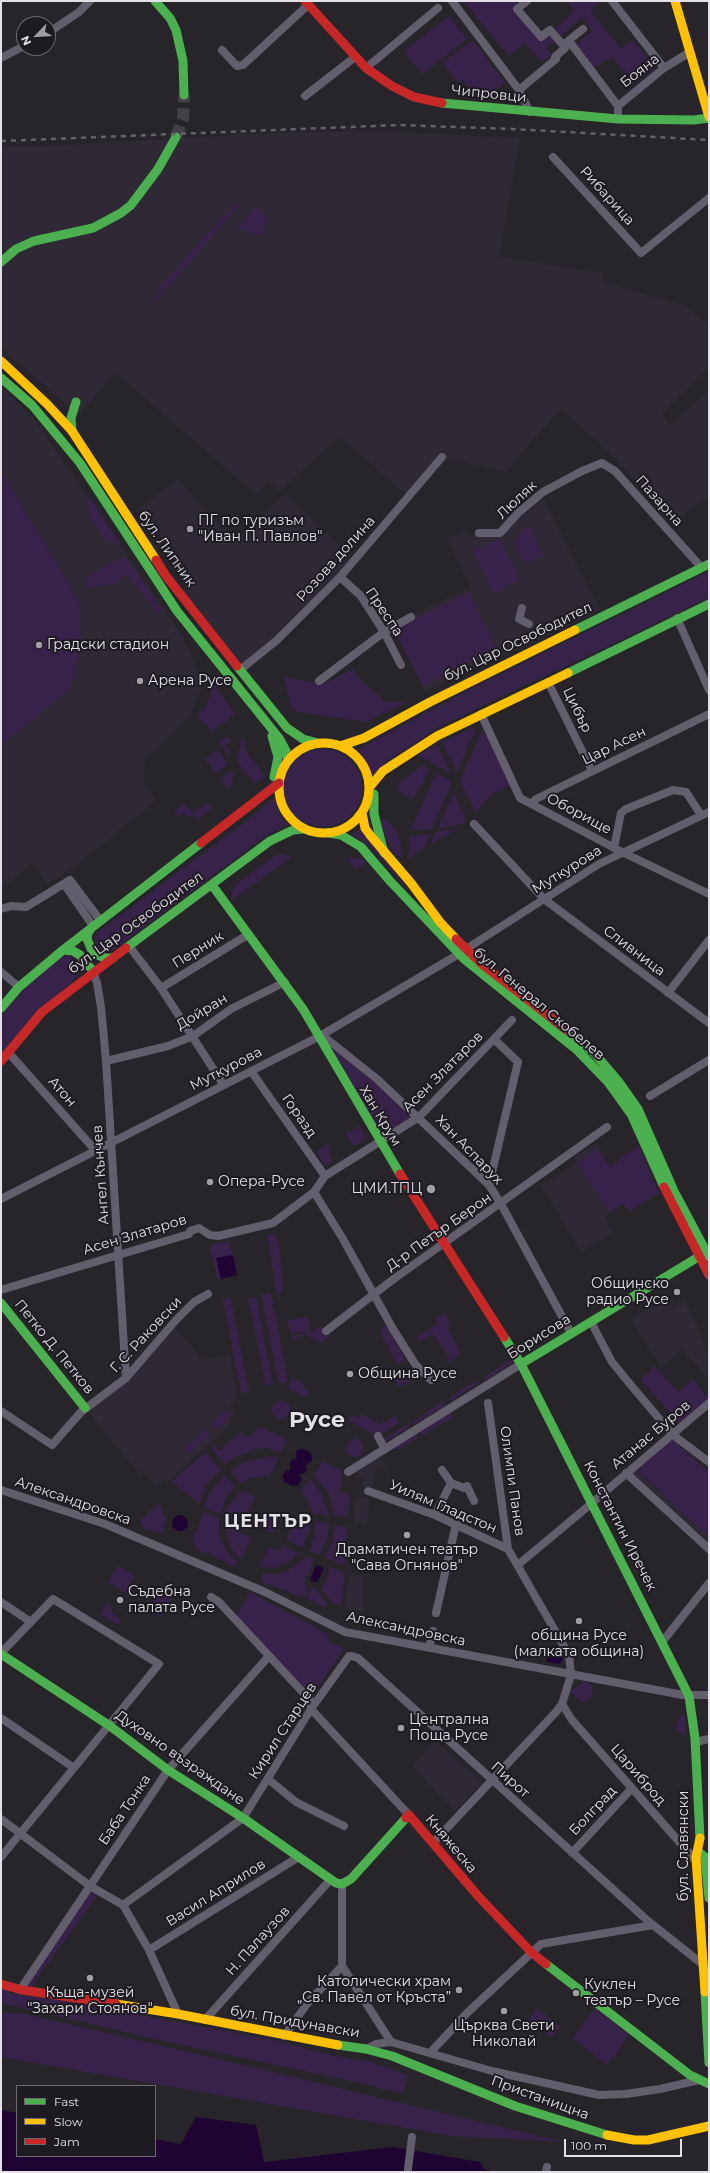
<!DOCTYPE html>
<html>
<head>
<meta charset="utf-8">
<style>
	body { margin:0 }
	#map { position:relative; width:710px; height:2173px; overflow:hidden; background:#27252a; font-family:Montserrat,sans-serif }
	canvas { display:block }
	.frame { position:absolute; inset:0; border:2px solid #e3e0e6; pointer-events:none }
	.legend { position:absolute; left:16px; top:2085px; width:140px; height:72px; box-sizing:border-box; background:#1e1a22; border:1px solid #6d6970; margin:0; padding:5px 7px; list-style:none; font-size:12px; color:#e3e0e6 }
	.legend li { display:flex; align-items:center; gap:8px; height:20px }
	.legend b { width:20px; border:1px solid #6d6970 }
	.north { position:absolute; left:16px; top:16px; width:40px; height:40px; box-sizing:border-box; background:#1e1a22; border:1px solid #6d6970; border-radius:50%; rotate:245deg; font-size:11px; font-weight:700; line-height:16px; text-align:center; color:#e3e0e6 }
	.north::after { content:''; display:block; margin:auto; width:14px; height:18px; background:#a19fa4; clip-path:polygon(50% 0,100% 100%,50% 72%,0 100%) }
	.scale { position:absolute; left:564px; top:2139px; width:118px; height:18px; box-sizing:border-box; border:2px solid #e3e0e6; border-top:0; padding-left:5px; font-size:12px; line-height:14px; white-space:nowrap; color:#e3e0e6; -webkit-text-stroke:3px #1e1a22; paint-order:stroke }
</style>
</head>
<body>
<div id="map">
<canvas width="710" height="2173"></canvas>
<div class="frame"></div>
<ul class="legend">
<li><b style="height:5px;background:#4caf50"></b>Fast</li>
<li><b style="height:5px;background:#ffc107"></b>Slow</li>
<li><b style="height:5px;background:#c62828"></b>Jam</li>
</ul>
<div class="north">N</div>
<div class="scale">100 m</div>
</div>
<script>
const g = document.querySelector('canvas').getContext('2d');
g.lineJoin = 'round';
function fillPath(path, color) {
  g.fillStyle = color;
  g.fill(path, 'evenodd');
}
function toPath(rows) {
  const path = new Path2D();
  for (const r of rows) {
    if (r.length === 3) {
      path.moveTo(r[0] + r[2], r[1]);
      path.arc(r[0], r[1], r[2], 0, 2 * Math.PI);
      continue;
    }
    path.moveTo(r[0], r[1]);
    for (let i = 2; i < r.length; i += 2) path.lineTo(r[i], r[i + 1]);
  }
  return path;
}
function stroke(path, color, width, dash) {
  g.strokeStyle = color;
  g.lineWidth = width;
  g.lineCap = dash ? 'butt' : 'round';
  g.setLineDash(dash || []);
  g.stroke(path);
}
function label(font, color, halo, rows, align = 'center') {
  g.font = font + ' Montserrat,sans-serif';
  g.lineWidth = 4;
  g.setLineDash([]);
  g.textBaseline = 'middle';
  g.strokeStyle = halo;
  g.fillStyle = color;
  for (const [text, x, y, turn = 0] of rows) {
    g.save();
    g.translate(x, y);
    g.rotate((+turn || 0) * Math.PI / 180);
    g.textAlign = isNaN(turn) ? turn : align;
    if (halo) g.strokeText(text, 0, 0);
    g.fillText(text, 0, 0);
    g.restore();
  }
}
const built = toPath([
	[370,131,520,138,499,257,604,273,603,281,687,307,709,325,709,368,662,413,670,424,709,390,709,497,673,523,611,454,560,409,506,472,442,457,409,497,340,437,280,491,268,482,257,495,115,373,78,415,1,348,1,146,49,146,267,133],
	[1,385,35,420,185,640,203,683,191,715,156,750,145,757,144,782,157,800,73,868,48,884,32,864,1,890,1,744,79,600,1,471],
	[177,479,235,541,285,493,354,560,238,674,178,593,192,580,166,547,151,521,148,522,139,508],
	[542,496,600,610,509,654,495,657,425,692,392,625,471,587,447,539,463,532,476,536,504,536,519,513],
	[597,1144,604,1156,607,1157,604,1159,610,1167,627,1201,604,1217,613,1232,581,1252,541,1185,577,1163,574,1157],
	[665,1298,672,1307,684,1300,701,1333,701,1338,709,1355,709,1380,682,1350,661,1368,630,1319],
	[171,1325,196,1350,199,1358,205,1359,230,1354,238,1396,230,1407,235,1413,229,1419,233,1423,167,1482,163,1479,155,1486,143,1471,139,1474,85,1408,126,1378],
	[378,1456,386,1466,375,1471,373,1488,361,1486,363,1478,357,1477,357,1471],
	[635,1469,709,1537,709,1549,629,1475],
	[355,1497,370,1499,367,1525,354,1523],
	[349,1575,364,1576,363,1611,345,1610],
	[435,1740,482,1783,455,1811,412,1766]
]);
const green = toPath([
	[463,1,514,1,544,38,549,33,555,40,546,47,552,54,542,62,525,43,509,56],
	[566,1,601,1,590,11,621,48,633,40,655,68,633,84,612,57,594,68,577,44,592,30,582,17,561,36,555,29,573,12,573,9],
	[449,16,467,39,422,74,404,51],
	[473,40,505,83,480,102,463,79,458,83,443,62],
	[237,203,239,206,154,303,152,301,163,288,157,290,225,214],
	[256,207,268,218,262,236,237,228],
	[1,471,79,600,81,651,70,689,1,745],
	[89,496,122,546,106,540,100,534,89,514,87,503],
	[530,526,544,556,524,563,514,542,523,530],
	[500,539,520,579,494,594,473,551],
	[127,558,163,611,158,614,127,574,111,585,86,588,85,580,88,576,118,559],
	[709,571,709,598,442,725,386,762,372,777,364,761,354,752,470,689],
	[469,592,497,649,423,686,394,629],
	[352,669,364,683,386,702,408,702,366,722,298,712,291,708,284,677,321,684,334,679],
	[214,684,235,714,212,732,205,723,197,718,200,711,206,707],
	[485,724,514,784,492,794,476,813,460,781],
	[477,726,457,773,442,742],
	[227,736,232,741,226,745,231,752,228,754,219,742],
	[241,736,246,743,244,747,264,776,255,784,237,762],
	[437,744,451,774,419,755],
	[323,788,39],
	[217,750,228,764,216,773,205,759],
	[423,765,430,770,415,796,411,799,400,793,398,788,399,783],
	[232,770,234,773,231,786,228,789,221,779],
	[436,773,452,782,432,829,411,830],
	[454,793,464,814,466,823,437,829],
	[276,796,277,806,282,819,289,824,267,835,111,952,100,951,95,943,95,938,98,932,245,822],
	[207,802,212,808,197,820,193,814,188,817,184,813,179,817,174,811,185,803,193,813],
	[381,818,386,819,392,825,400,839,402,858,396,855,388,843,383,831],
	[362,827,397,875,409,892,371,848,356,837,351,835],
	[457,829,431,844,435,832],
	[430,834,424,848,409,859,409,836],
	[283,854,292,857,231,901,232,891,236,884,275,856],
	[350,857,363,859,367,862,356,870,347,858],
	[68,955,79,962,78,975,1,1053,1,1015,22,991,57,959],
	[320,1036,419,1117,380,1143],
	[360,1126,366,1139,356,1145,352,1145,345,1134],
	[329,1144,331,1150,329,1152,333,1162,325,1166,316,1151],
	[639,1146,659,1193,630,1211,623,1204,610,1213,577,1163,597,1149,610,1167,621,1159,620,1157],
	[275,1233,279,1244,284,1292,277,1295,267,1235],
	[229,1241,233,1255,216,1258,221,1279,217,1279,210,1245],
	[271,1293,288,1382,279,1384,261,1295],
	[256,1297,273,1384,266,1386,248,1298],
	[231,1298,249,1392,241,1393,223,1300],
	[445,1313,452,1326,448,1328,461,1355,448,1362,447,1354,433,1334,419,1342,417,1337,437,1325,435,1318],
	[308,1317,310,1330,290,1334,288,1320],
	[386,1325,403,1355,405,1361,397,1364,391,1353,381,1334,382,1327],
	[321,1326,330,1336,321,1343,306,1335,291,1340,291,1337,313,1331],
	[512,1359,514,1362,486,1380,484,1377],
	[654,1366,679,1392,693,1379,709,1400,680,1424,641,1380],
	[414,1368,423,1374,399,1387,393,1376],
	[292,1377,305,1384,303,1388,309,1392,306,1398,288,1389],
	[476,1381,478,1384,450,1401,448,1398],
	[442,1401,445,1406,415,1424,413,1422],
	[281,1410,9],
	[229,1411,230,1413,227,1421,216,1430,210,1424,223,1412],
	[450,1412,453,1417,422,1436,419,1431],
	[362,1414,380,1425,394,1416,399,1423,378,1436,349,1421,352,1415,359,1419],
	[408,1424,410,1427,384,1443,382,1440],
	[261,1427,287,1440,281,1453,270,1449,260,1448,237,1456,225,1464,211,1448,214,1445,219,1451,241,1432,247,1437],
	[205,1429,211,1435,189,1453,185,1449],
	[415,1433,418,1438,402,1448,389,1450],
	[354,1438,364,1443,362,1446,364,1447,359,1457,357,1456,356,1458,346,1453,347,1450,346,1449,350,1440,352,1441],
	[672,1439,709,1472,709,1537,637,1470],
	[205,1452,221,1470,207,1484,200,1504,172,1482],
	[271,1456,278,1458,270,1476,252,1478,241,1483,230,1471,242,1463],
	[323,1461,342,1471,340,1493,349,1494,348,1517,335,1516,329,1494,313,1475],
	[225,1475,235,1487,226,1498,220,1514,204,1508,210,1493],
	[310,1478,322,1495,329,1516,313,1513,306,1497,301,1491],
	[241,1491,254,1497,244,1520,225,1513,229,1505],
	[157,1504,162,1507,162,1513,167,1517,163,1527,165,1534,145,1529,141,1524,141,1520],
	[263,1511,279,1518,273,1533,257,1526],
	[204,1512,219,1518,219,1535,228,1553,238,1562,234,1567,206,1552,203,1553,197,1550,192,1538,198,1528],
	[297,1515,309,1521,309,1531,303,1548,286,1540],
	[224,1519,242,1527,240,1533,251,1538,242,1559,236,1555,229,1544,224,1527],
	[315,1521,329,1524,327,1539,319,1555,309,1551,315,1534],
	[335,1525,347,1527,345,1565,325,1558,332,1542],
	[282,1545,299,1553,288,1563,274,1568,260,1566,269,1547,280,1551],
	[307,1556,314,1559,304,1584,309,1586,304,1598,260,1581,263,1574,279,1574,289,1570],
	[118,1565,135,1576,128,1587,132,1589,129,1595,108,1582],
	[329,1566,344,1573,342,1604,333,1604,322,1590,330,1570,328,1569],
	[311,1588,316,1589,327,1604,325,1608,307,1598],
	[160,1591,173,1599,161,1617,144,1607,148,1601,152,1604],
	[250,1592,327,1634,329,1642,344,1648,310,1700,234,1619],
	[107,1603,113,1607,111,1612,121,1620,118,1625,100,1614],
	[585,1681,592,1685,592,1696,583,1703,570,1692],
	[681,1715,685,1715,686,1737,674,1729],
	[87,1883,100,1892,28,1991,22,1990],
	[1,1986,10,1988,9,1993,24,1996,59,2000,270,2039,330,2055,367,2061,408,2075,403,2094,347,2080,172,2043,1,2003],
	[536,2008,560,2026,552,2038,528,2022],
	[595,2008,629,2034,614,2059,611,2058,607,2065,573,2038],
	[1,2013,25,2014,168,2047,564,2142,452,2136,1,2057]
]);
const water = toPath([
	[233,1255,237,1275,221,1279,216,1258],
	[302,1448,312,1454,311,1456,313,1458,310,1463,308,1462,305,1467,308,1468,304,1474,302,1473,300,1475,300,1477,302,1478,298,1486,295,1485,294,1487,283,1481,284,1479,282,1477,286,1470,289,1471,291,1467,289,1465,292,1459,294,1460,296,1458,297,1456,295,1454,298,1449,300,1450],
	[180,1523,8],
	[316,1565,324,1568,317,1583,310,1580],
	[556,1645,563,1658,560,1664,546,1662],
	[1,2110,17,2113,17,2156,155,2156,155,2139,181,2144,196,2117,256,2125,264,2162,393,2147,480,2162,484,2169,494,2172,1,2172]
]);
const secondaryTunnel = toPath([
	[176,137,183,119,184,95]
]);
const street = toPath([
	[452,1,519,90,530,112],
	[527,1,517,9,541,37,550,30,563,45],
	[612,1,664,68],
	[48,33,79,12,90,1],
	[569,41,618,106],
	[222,50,237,66,243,65,308,5],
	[1,58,24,46],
	[366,68,438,8],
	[519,90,556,59,555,57,565,48,563,45,583,29],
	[305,96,355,57],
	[618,119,618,106,664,68,690,52],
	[553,157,641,253,709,198],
	[479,533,500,533,518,513,543,492,582,471,602,463,615,471,701,567],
	[340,577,361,596,384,632,401,665],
	[522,608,519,619,529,624],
	[677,618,709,690],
	[240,670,276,641,340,577,442,457],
	[319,681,384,632,411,617],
	[548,682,592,771],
	[481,714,520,798,622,852,709,894],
	[531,804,536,799,709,714],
	[474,824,544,899,709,1023],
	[614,848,621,813,626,809,673,790,686,792,701,815],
	[64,884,93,926],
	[1,909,11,906,26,907,70,880,100,920],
	[129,946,161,988,223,1084],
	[466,949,599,864,709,812],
	[93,971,97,983,101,1007,106,1061,126,1378],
	[1,972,19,987],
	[161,988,249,934],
	[668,993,709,940],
	[321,1039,327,1039,377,1079,489,1185,501,1204,571,1333],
	[8,1052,95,1150],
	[106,1061,168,1046,193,1036,231,1009,285,982],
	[251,1071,325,1176],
	[650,1096,709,1060],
	[489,1185,518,1062,494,1039],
	[314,1192,343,1239,393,1329,415,1364,431,1380],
	[1,1199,320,1036,459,954],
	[1,1290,189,1234,190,1231,199,1228,210,1235,218,1236,273,1223,314,1192,325,1176,419,1117,512,1020],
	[591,1322,612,1362,630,1384,673,1435,709,1462],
	[326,1331,395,1278,607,1127],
	[1,1411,52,1445,81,1412,126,1378,176,1320,194,1302,208,1294],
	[378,1436,384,1448],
	[348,1472,521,1364],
	[626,1473,709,1549],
	[451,1483,464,1488,467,1486,474,1501],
	[1,1490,105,1524,265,1592,345,1632,683,1695,709,1695],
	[368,1491,435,1515,508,1549],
	[435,1515,451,1483,442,1470],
	[519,1564,592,1503,709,1403],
	[211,1597,219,1602,310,1700,311,1709,409,1815],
	[1,1602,31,1622],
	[436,1613,456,1524],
	[663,1641,709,1583],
	[429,1648,433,1631],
	[1,1653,53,1599,159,1664,1,1857],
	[562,1704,572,1720,696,1861],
	[1,1718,74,1768],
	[695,1742,709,1739],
	[268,1779,296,1802,344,1826],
	[1,1819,90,1886,123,1905,149,1950,178,2014],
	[433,1843,556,1712,562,1704,571,1675,569,1655,508,1549,488,1403],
	[572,1853,632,1788],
	[342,1884,342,1966,391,2042],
	[123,1905,243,1818,311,1709,349,1656,352,1656,358,1658,648,1921,701,1963],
	[149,1950,297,1858],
	[20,1990,168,1770,269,1656],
	[205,2020,330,1880],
	[284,2036,307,2004,342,1966],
	[366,2049,376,2044,391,2042,492,2071,599,2095,626,2094,660,2089,699,2080],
	[430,2053,467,2013,541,1944,653,1925],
	[408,2169,412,2137],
	[546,2172,547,2167]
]);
const fast = toPath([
	[155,1,170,18,176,30,183,61,184,95],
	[442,103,618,119,694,120,709,118],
	[1,262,16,249,34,241,93,228,121,213,131,205,158,169,176,137],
	[1,378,32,405,80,463,177,611,279,738,286,751,288,761],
	[72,431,71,418,76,402],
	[575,630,709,564],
	[237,666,287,728,303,739,318,743],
	[568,673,709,604],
	[272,736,278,757,274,777],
	[374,794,374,814,384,853],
	[329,833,341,835,361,847,390,881,464,959,577,1050,608,1082,631,1114,664,1187],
	[212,885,303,1009,400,1174],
	[93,926,88,933,87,939,93,953,105,958,113,958],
	[126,948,270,841,293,830,303,829],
	[63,950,73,951,80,955,93,971],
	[1,1008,19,987,63,950,201,843],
	[567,1030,595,1054,619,1082,638,1109,674,1191,709,1257],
	[1,1303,85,1408],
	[504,1337,521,1364,689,1696,695,1738,700,1838],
	[521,1364,705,1253],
	[1,1654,110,1726,168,1770,243,1818,336,1883,342,1884,351,1879,406,1818],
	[696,1857,700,1853,705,1857,709,1898],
	[546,1964,690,2075,709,2084],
	[705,1992,709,2063],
	[338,2045,366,2049,392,2056,515,2106,607,2135]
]);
const slow = toPath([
	[675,1,709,117],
	[1,361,47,404,72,431,156,560],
	[324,788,45],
	[340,746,364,738,430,702,575,630],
	[369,788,383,771,437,736,568,673],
	[362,813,365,828,370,835,411,883,440,922,456,939],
	[700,1838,696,1857,705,1992],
	[116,2004,178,2014,338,2045],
	[607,2135,634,2140,648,2140,709,2126]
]);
const jam = toPath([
	[305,1,366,68,392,86,414,97,442,103],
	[156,560,166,576,237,666],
	[201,843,279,783],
	[456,939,483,965,567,1030],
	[1,1061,42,1012,126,948],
	[400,1174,504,1337],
	[664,1187,709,1275],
	[406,1818,409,1815,478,1896,532,1953,546,1964],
	[1,1984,22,1990,116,2004]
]);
const rail = toPath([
	[1,141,399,125,512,129,709,140]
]);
const markers = [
	[190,529,4,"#a19fa4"],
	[39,645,4,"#a19fa4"],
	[140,681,4,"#a19fa4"],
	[210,1182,4,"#a19fa4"],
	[431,1189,5,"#a19fa4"],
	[677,1292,4,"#a19fa4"],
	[350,1374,4,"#a19fa4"],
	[407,1535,4,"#a19fa4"],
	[120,1600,4,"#a19fa4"],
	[579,1621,4,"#a19fa4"],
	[401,1728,4,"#a19fa4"],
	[90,1978,4,"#a19fa4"],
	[459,1990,4,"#a19fa4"],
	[576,1993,4,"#a19fa4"],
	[504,2011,4,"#a19fa4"]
];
const streetNames = [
	["Бояна",640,71,-38],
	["Чипровци",489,94,6],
	["Рибарица",607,196,48],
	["Люляк",517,500,-43],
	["Пазарна",659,501,48],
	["бул. Липник",167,549,55],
	["Розова долина",336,559,-48],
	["Преспа",384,612,56],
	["бул. Цар Освободител",518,642,-26],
	["Цибър",577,710,64],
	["Цар Асен",614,746,-26],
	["Оборище",579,814,28],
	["Муткурова",567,870,-32],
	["бул. Цар Освободител",136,923,-36],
	["Перник",198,950,-32],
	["Сливница",634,951,37],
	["бул. Генерал Скобелев",539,1004,40],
	["Дойран",202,1012,-31],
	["Муткурова",226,1069,-27],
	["Асен Златаров",443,1072,-45],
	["Атон",62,1092,49],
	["Горазд",299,1116,55],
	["Хан Крум",380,1116,59],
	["Хан Аспарух",469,1150,46],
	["Ангел Кънчев",101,1175,-94],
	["Д-р Петър Берон",439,1232,-35],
	["Асен Златаров",135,1235,-17],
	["Г. С. Раковски",146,1335,-47],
	["Борисова",539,1337,-32],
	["Петко Д. Петков",54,1347,51],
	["Атанас Буров",651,1435,-40],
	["Олимпи Панов",512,1481,82],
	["Александровска",73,1501,19],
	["Уилям Гладстон",443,1507,23],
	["Константин Иречек",620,1526,63],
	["Александровска",406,1629,12],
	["Кирил Старцев",283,1731,-57],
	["Духовно възраждане",180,1758,35],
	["Цариброд",638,1775,49],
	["Пирот",510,1780,42],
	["Баба Тонка",125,1810,-56],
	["Болград",593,1811,-47],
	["Княжеска",451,1844,50],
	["бул. Славянски",684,1846,-90],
	["Васил Априлов",216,1893,-32],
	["Н. Палаузов",258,1941,-48],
	["бул. Придунавски",295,2022,10],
	["Пристанищна",540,2098,20]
];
const poiNames = [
	["ПГ по туризъм",198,521],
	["\"Иван П. Павлов\"",198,537],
	["Градски стадион",47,645],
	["Арена Русе",148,681],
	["Опера-Русе",218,1182],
	["ЦМИ.ТПЦ",422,1189,"right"],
	["Общинско",669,1284,"right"],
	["радио Русе",669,1300,"right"],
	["Община Русе",358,1374],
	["Драматичен театър",407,1550,"center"],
	["\"Сава Огнянов\"",407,1566,"center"],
	["Съдебна",128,1592],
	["палата Русе",128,1608],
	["община Русе",579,1636,"center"],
	["(малката община)",579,1652,"center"],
	["Централна",409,1720],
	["Поща Русе",409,1736],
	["Католически храм",451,1982,"right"],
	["„Св. Павел от Кръста”",451,1998,"right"],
	["Куклен",584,1985],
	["театър – Русе",584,2001],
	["Къща-музей",90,1993,"center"],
	["\"Захари Стоянов\"",90,2009,"center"],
	["Църква Свети",504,2026,"center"],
	["Николай",504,2042,"center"]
];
const districtNames = [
	["ЦЕНТЪР",268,1522]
];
const townNames = [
	["Русе",317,1421]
];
fillPath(built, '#2f2835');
fillPath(green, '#372349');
fillPath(water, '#1f0333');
stroke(secondaryTunnel, '#434146', 12, [12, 6]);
stroke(street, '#635e6b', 8);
stroke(fast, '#4caf50', 9);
stroke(slow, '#ffc107', 9);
stroke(jam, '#c62828', 9);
stroke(rail, '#67636b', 2.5, [5, 5]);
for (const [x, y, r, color] of markers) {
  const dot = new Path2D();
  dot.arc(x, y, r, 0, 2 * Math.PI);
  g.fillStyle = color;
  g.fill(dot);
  stroke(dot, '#1e1a22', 1.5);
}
label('14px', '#e3e0e6', '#1e1a22', streetNames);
label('14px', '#e3e0e6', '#1e1a22', poiNames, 'left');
g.letterSpacing = '1px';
label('bold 18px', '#e3e0e6', '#1e1a22', districtNames);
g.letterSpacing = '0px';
label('bold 22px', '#e3e0e6', '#1e1a22', townNames);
</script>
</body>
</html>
